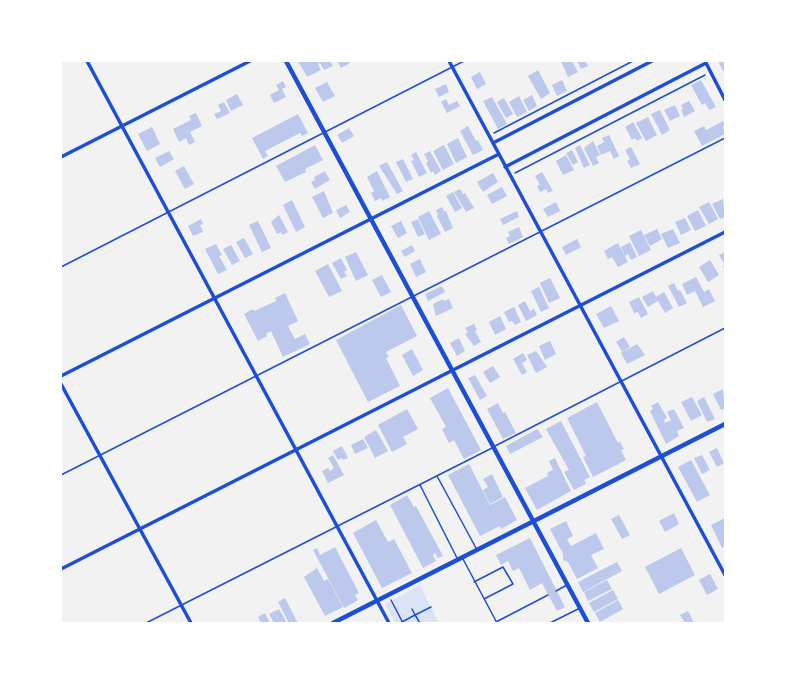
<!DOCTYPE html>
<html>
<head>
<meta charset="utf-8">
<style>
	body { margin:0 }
	#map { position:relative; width:786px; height:684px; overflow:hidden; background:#f2f2f2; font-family:"PT Sans Narrow",sans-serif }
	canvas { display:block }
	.frame { position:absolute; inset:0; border:62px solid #fff; pointer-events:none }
</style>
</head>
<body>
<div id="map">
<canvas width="786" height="684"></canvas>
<div class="frame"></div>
</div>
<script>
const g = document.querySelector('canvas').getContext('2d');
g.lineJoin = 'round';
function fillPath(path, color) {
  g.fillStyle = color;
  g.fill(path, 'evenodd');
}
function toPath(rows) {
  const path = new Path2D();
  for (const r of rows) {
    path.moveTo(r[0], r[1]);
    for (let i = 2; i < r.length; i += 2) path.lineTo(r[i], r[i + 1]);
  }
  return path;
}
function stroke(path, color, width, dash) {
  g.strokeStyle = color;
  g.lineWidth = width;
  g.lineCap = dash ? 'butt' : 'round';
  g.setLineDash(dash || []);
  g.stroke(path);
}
const green = toPath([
	[420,585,439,623,395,623,385,604]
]);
const building = toPath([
	[298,61,330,61,333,66,324,70,320,63,318,64,321,70,307,77],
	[337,61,349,61,350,63,341,68],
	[561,61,572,61,578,72,568,77],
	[577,61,585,61,588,66,581,69],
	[718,61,725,61,725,70,723,71],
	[538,70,550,93,541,99,528,76],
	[480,72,486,84,477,89,471,77],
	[562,80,567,91,557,96,552,85],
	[701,80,716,107,709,110,705,103,702,105,691,85],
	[283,81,286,87,282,89,286,97,274,103,270,95,279,90,276,85],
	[327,82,335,96,323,102,315,88],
	[446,84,449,92,439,97,435,89],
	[237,94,243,105,231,111,226,100],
	[532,95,537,106,529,111,523,100],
	[519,96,527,112,517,117,509,102],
	[492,97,507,124,498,129,483,101],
	[504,98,513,114,506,118,497,102],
	[446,99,449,105,457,101,460,106,447,113,441,102],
	[689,101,695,111,684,117,681,110,683,109,681,105],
	[224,102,230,113,217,119,214,114,221,111,218,105],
	[675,105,680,116,670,121,664,110],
	[660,110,670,130,662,135,651,114],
	[196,113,202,126,190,132,195,142,189,145,186,138,179,142,173,129,191,120,189,116],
	[298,114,308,133,302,136,300,133,265,151,268,156,263,159,252,138],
	[648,117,657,135,646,141,636,123],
	[723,121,725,125,723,127,725,134,702,146,694,131,704,126,706,130],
	[633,122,642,138,637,141,635,138,632,140,625,127],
	[468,126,476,141,478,140,483,150,473,155,460,131],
	[152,127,160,144,147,151,138,134],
	[349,128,354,136,342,143,337,135],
	[609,135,619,156,614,159,610,151,601,155,597,146,604,142,602,138],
	[458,138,467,157,456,163,447,144],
	[593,141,600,155,596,157,599,163,593,166,584,148],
	[315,145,323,160,305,169,306,172,285,182,276,166],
	[444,145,454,164,443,170,433,151],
	[580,145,590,165,584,168,575,148],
	[631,147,640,164,631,168,627,161,630,159,625,150],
	[572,150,578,162,573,165,566,153],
	[169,151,174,159,160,167,155,158],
	[430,151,441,171,435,175,433,171,431,173,426,163,428,161,424,154],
	[416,152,427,173,419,177,411,161,414,160,411,155],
	[566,155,574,170,563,175,556,161],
	[403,159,413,179,406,182,396,162],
	[387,162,403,191,397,194,379,166],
	[184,166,194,184,185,189,175,171],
	[325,171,330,180,315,189,311,182,315,180,314,177],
	[377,171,390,197,382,201,381,198,375,201,371,193,374,191,367,177],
	[542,172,553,191,548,193,546,189,540,192,537,186,540,185,535,176],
	[493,173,498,182,483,192,477,182],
	[502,187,507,196,492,204,487,195],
	[460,189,463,194,465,193,474,208,466,212,454,192],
	[324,191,333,213,323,218,312,197],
	[453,192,462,208,455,212,446,196],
	[723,199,725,217,720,219,712,204],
	[292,200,305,227,296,232,283,205],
	[556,202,560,211,548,217,543,209],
	[709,202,718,219,709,224,699,207],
	[346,205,350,212,340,218,336,210],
	[442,207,444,211,446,211,453,228,445,232,437,216,438,215,436,210],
	[698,210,706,226,695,231,687,216],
	[429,211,441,234,429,240,418,217],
	[517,211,519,217,503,225,500,219],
	[279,215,288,232,282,235,281,232,277,234,271,222],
	[685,218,691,230,681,235,675,222],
	[201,219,203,224,200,225,203,232,193,236,188,226],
	[418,219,425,234,418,237,411,222],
	[258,221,271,248,262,252,249,225],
	[401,221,407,233,398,238,391,226],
	[519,227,523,237,509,244,506,238,510,236,508,232],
	[657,229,662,239,650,246,644,235],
	[673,229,680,243,668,248,661,234],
	[641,230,651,250,639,256,629,236],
	[244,238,253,254,245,258,236,242],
	[577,239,581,247,566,255,562,247],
	[630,242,637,257,631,260,628,254,625,256,621,247],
	[618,243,628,262,618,267,612,257,608,259,604,251],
	[216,244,222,255,219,256,227,270,218,274,205,249],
	[231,245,240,261,232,265,223,249],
	[412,245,415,251,405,257,401,251],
	[356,252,368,275,356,281,345,257],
	[725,252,725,270,723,266,725,265,719,255],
	[341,258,347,270,344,272,347,276,341,279,332,263],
	[420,259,426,272,416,277,410,264],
	[710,260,719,275,708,282,699,267],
	[328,264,342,291,329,297,315,271],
	[382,275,391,292,381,297,372,280],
	[696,277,704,292,709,289,715,301,703,307,695,291,687,295,682,284],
	[550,278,560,298,549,303,540,283],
	[674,283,678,291,680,290,687,303,679,307,668,286],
	[442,286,445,292,428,301,425,294],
	[539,287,549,308,541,312,531,291],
	[653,291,656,297,664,292,673,308,665,313,658,301,648,307,642,297],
	[285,293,298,321,288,326,295,339,305,334,310,344,283,357,271,331,266,334,267,336,258,341,244,314,253,309,254,311,276,301,275,298],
	[639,297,648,314,641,318,638,312,634,313,629,302],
	[443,299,444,301,449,299,453,308,436,316,433,304],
	[525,301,530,311,534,309,537,315,526,321,518,305],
	[401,305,417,336,386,352,389,357,386,358,400,386,368,402,336,340],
	[611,306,619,321,604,328,596,314],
	[514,307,521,322,515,325,512,321,509,322,504,312],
	[500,316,506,329,495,335,489,322],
	[474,324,477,330,475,331,481,342,474,346,465,334,468,332,465,328],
	[624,337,630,347,622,352,616,342],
	[459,338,465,351,457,356,450,343],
	[550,341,556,354,545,360,539,346],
	[637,344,645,355,627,364,621,353],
	[412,349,423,370,413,376,402,355],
	[536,351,547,367,536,373,527,355],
	[523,353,527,360,522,363,527,372,522,375,513,359],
	[493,366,500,377,490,383,483,372],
	[475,375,487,396,480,400,468,378],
	[448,388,481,450,464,459,454,440,449,443,442,429,446,427,430,398],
	[723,389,725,408,721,410,713,394],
	[692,397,702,415,691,421,681,402],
	[704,397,715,419,707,422,697,401],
	[597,402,618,443,620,442,624,449,621,450,626,460,593,477,583,457,586,456,567,418],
	[658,402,667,418,664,420,665,423,671,420,667,412,674,409,684,428,677,431,679,436,666,444,650,411,653,409,651,406],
	[498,403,503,413,505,412,516,433,503,439,487,409],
	[407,409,418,429,403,437,407,444,392,452,378,425],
	[561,421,590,477,584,480,586,484,574,490,564,472,569,470,546,429],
	[537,429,543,437,510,454,506,446],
	[376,430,388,451,375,458,364,437],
	[363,439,368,448,355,454,351,445],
	[342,446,348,458,343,460,342,458,338,460,333,451],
	[717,448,724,463,717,467,709,452],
	[333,455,344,475,328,483,322,471,328,468,330,471,334,468,328,458],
	[702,455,710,470,702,474,694,458],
	[555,458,571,491,537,510,525,488,548,476,547,473,553,470,549,461],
	[691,460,710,495,697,502,678,467],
	[469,464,490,505,505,497,517,520,501,529,500,526,480,536,448,475],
	[492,474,503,497,490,504,483,490,488,487,483,479],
	[407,495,414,507,416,506,443,556,438,558,435,553,433,555,436,561,423,568,390,505],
	[674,513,679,524,665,532,659,521],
	[619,515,630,535,622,539,611,519],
	[725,518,725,546,722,548,711,525],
	[376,520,388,542,394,539,412,573,382,588,353,533],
	[566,521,573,536,567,539,571,546,596,533,604,549,591,555,598,568,577,579,568,562,563,560,563,554,550,529],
	[530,538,565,607,557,611,542,583,530,590,519,568,513,571,508,561,501,565,496,555],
	[335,547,359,593,355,595,358,600,344,608,313,550,317,548,320,555],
	[681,548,695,575,659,594,645,567],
	[617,562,622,571,583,592,578,582],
	[317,568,324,581,328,579,343,607,325,616,304,577],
	[710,574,718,589,707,595,699,580],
	[607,580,612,589,588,601,584,592],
	[613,590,618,599,594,612,589,603],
	[285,598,298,623,289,623,278,602],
	[618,600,623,609,600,622,595,613],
	[279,609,287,623,274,623,269,614],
	[688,611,694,623,685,623,680,615],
	[265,613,270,623,261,623,258,617]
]);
const path = toPath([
	[494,133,633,61],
	[515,173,705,75],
	[391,600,403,623],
	[412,609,415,615,431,607],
	[400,623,415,615,420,623]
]);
const service = toPath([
	[61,267,464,61],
	[495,446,725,328],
	[61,475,725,138],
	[437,476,476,548],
	[420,485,457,558],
	[463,559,497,623],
	[474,582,503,567,513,584,484,599],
	[556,591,567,585],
	[496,622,548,595],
	[146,623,492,448],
	[550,623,580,608]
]);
const minor = toPath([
	[87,61,389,623],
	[449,61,725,575],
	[705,61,725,100],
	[493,143,652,61],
	[61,157,250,61],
	[505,167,706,63],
	[61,376,499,154],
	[61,384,191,623],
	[61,569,725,232]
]);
const tertiary = toPath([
	[286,61,588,623],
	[333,623,725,424]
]);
fillPath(green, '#dbe4f7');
fillPath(building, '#bdc9ec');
stroke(path, '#1d4ed8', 1.5);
stroke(service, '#1d4ed8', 1.5);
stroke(minor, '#1d4ed8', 3.5);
stroke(tertiary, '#1d4ed8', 4.5);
</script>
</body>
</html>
